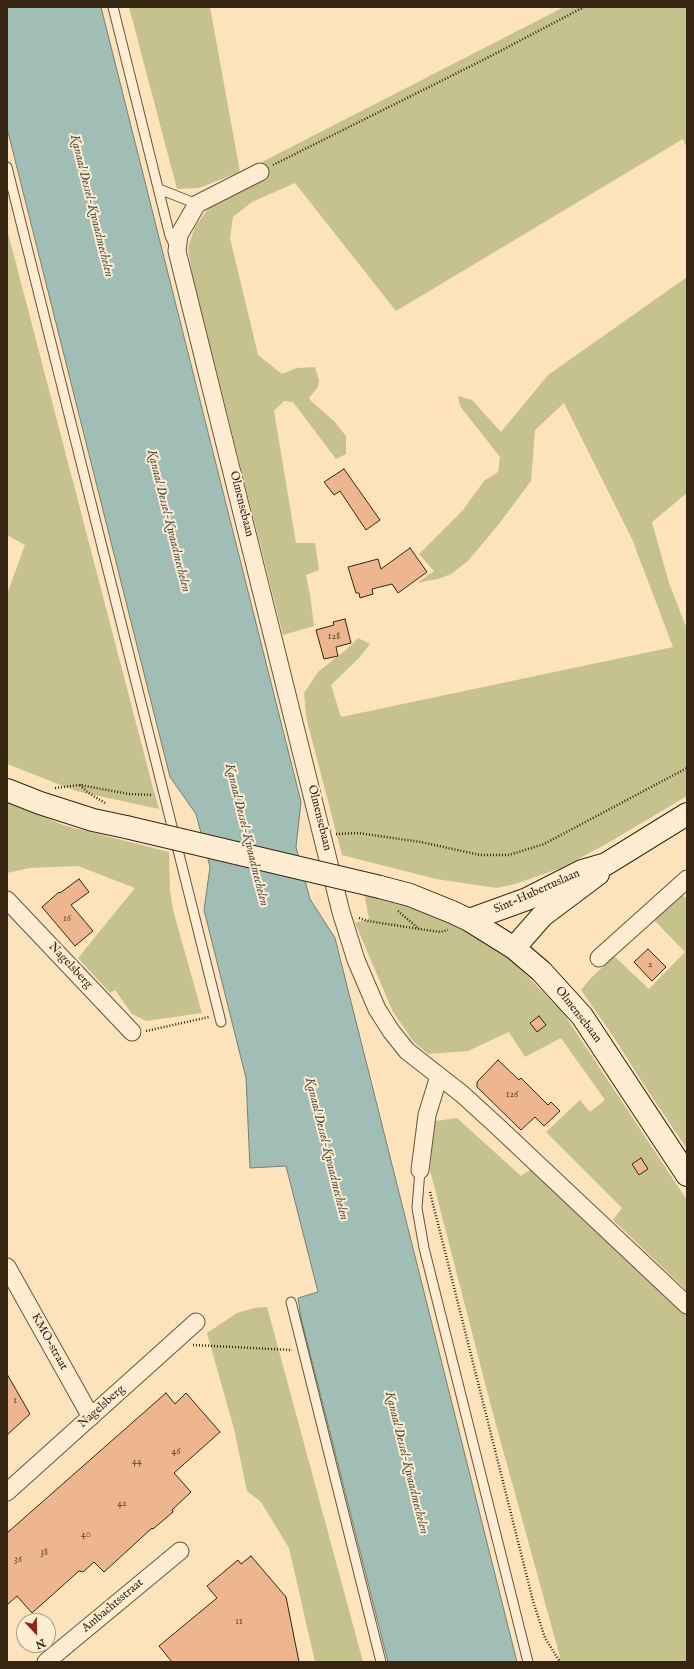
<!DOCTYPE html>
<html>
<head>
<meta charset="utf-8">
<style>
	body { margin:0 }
	#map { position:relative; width:694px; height:1669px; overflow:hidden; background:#fde3bc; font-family:"IM FELL English",serif }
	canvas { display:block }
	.frame { position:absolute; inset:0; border:8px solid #362611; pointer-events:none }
	.north { position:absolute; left:16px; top:1613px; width:40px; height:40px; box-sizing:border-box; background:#feedd3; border:1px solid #ae9d85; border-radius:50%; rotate:158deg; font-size:11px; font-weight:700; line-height:16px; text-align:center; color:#362611 }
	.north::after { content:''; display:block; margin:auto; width:14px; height:18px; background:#8f2418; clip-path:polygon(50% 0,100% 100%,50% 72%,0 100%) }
</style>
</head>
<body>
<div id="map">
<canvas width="694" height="1669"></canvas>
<div class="frame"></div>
<div class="north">N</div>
</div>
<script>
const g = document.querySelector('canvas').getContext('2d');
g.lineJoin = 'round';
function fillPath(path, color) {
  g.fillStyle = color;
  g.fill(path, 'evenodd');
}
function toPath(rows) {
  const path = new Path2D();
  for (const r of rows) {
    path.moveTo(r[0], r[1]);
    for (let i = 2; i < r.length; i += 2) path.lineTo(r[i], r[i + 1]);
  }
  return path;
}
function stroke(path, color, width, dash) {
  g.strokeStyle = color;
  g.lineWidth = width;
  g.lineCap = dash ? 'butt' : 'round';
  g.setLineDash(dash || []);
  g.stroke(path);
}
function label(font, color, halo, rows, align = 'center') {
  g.font = font + ' "IM FELL English",serif';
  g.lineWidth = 4;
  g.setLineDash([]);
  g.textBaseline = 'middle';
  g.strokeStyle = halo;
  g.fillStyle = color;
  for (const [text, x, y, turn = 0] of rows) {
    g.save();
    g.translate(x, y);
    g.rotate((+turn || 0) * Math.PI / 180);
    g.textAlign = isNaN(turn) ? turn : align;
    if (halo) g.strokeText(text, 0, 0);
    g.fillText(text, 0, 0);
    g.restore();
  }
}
const green = toPath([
	[129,7,210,7,240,172,199,188,177,189],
	[564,7,687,7,687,149,683,139,396,311,295,183,252,202,233,217,230,238,258,355,282,374,297,368,315,367,319,380,318,387,309,398,312,402,334,421,346,436,346,454,336,459,293,402,284,401,274,411,296,543,315,543,319,570,306,575,310,595,314,626,283,635,192,274,188,248,195,227,209,207,266,177,262,162],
	[7,229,153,788,159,809,76,791,7,764,7,594,25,545,7,535],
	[687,277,687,493,652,522,669,583,687,629,687,796,608,843,561,868,515,884,497,888,436,879,342,855,306,717,304,693,318,672,347,649,358,638,370,644,358,659,331,685,341,717,673,647,632,539,564,403,535,430,531,481,499,524,468,561,451,574,438,579,417,583,434,571,419,554,463,510,484,481,498,472,500,457,460,406,458,396,472,400,501,432,548,375],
	[7,801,63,825,169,852,170,890,173,910,202,1013,146,1021,132,1014,115,990,110,993,78,958,135,888,78,866,30,868,7,873],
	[364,892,436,912,511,960,562,1011,687,1200,687,1291,613,1220,622,1208,546,1132,580,1100,590,1112,605,1100,561,1038,525,1057,509,1032,468,1051,428,1054,413,1041,393,1012,355,923,369,919],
	[681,894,687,899,687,1149,640,1079,615,1039,581,990,590,979,614,956,649,989,685,952,654,920],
	[457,1118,521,1176,531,1169,687,1315,687,1662,557,1662,560,1657,492,1410,430,1170,435,1121],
	[267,1307,272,1325,363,1662,315,1662,289,1548,261,1502,247,1491,234,1429,207,1333,237,1313,254,1308]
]);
const water = toPath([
	[7,7,101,7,301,802,296,847,310,899,335,938,517,1662,388,1662,301,1318,298,1298,318,1292,286,1166,250,1168,246,1078,204,910,210,867,196,814,170,777,7,128,7,7]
]);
const building = toPath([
	[344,469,380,520,366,530,340,491,334,495,324,482,344,469],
	[410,548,427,572,398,593,392,584,372,589,373,594,360,598,359,593,356,593,348,567,378,559,381,569,410,548],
	[345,619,351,643,336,647,338,656,324,659,316,630,334,625,333,622,345,619],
	[79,879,89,892,71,905,93,931,75,946,42,907,59,892,60,893,79,879],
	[648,949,666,967,652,981,634,962,648,949],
	[539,1016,546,1025,537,1032,530,1023,539,1016],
	[498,1060,519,1080,521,1078,548,1105,551,1102,560,1111,544,1126,535,1117,521,1130,477,1087,477,1082,498,1060],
	[641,1158,648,1169,639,1175,632,1164,641,1158],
	[7,1374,30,1414,7,1435,7,1374],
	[166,1393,175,1404,186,1393,220,1432,174,1473,191,1492,172,1510,173,1512,153,1529,152,1528,104,1572,94,1562,83,1572,79,1571,32,1613,17,1596,7,1605,7,1533,166,1393],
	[251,1556,286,1597,299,1662,172,1662,159,1646,217,1598,207,1586,238,1560,241,1564,251,1556]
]);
const path = toPath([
	[273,165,485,59,584,7],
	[80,785,87,792,105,803],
	[55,788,80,785,129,794,153,795],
	[336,834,358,833,421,842,480,855,509,855,544,844,687,768],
	[398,911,419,929],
	[359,918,368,921,419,929,440,932,448,930],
	[146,1031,209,1017],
	[430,1192,533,1601,545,1638,560,1662],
	[193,1345,292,1350]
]);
const lane = toPath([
	[113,7,170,236,175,246],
	[7,167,221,1022],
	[159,189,197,204],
	[420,1170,417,1208,424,1248,528,1662],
	[291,1302,381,1662]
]);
const street = toPath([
	[260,172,197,204,179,235,177,251,341,912,356,960,377,1009,391,1031,407,1051,462,1094,496,1125,687,1305],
	[7,900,132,1032],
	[599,958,687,879],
	[420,1170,427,1115,439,1076],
	[7,1267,91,1417],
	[7,1492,196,1322],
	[46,1662,180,1551]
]);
const secondary = toPath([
	[7,790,40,803,93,820,126,827],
	[380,887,410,895,452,912,469,920,514,948,541,971,582,1016,687,1175],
	[469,920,527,899,582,871,606,864,687,814],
	[514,948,542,916,598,874]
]);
const secondaryBridge = toPath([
	[126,827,380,887]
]);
const numberNames = [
	["128",334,637],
	["16",67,919],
	["2",650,965],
	["126",512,1095],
	["1",15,1401],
	["46",176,1452],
	["44",137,1462],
	["42",122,1504],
	["40",86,1535],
	["38",44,1553],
	["36",18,1560],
	["11",239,1622]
];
const streetNames = [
	["Olmensebaan",241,504,76],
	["Olmensebaan",319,818,76],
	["Sint-Hubertuslaan",537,892,-24],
	["Nagelsberg",70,966,47],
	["Olmensebaan",578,1015,52],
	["KMO-straat",49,1342,61],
	["Nagelsberg",102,1407,-42],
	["Ambachtsstraat",113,1606,-40]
];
const waterNames = [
	["Kanaal Dessel-Kwaadmechelen",91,206,76],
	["Kanaal Dessel-Kwaadmechelen",168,521,76],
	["Kanaal Dessel-Kwaadmechelen",246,835,76],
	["Kanaal Dessel-Kwaadmechelen",326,1149,76],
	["Kanaal Dessel-Kwaadmechelen",406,1463,76]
];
fillPath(green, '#c5c28d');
fillPath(water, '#a0bdb6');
stroke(water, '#768174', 1);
fillPath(building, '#edb68e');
stroke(building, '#362611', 1);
stroke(lane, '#68553c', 11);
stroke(street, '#68553c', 19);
stroke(secondary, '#362611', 24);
stroke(path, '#362611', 2.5, [1, 2]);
stroke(lane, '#feedd3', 9);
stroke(street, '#feedd3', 17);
stroke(secondary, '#feedd3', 22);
stroke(secondaryBridge, '#362611', 24, []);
stroke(secondaryBridge, '#feedd3', 22);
label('10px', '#644a30', null, numberNames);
label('12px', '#362611', '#feedd3', streetNames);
label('italic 13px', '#565343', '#feedd3', waterNames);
</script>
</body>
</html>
